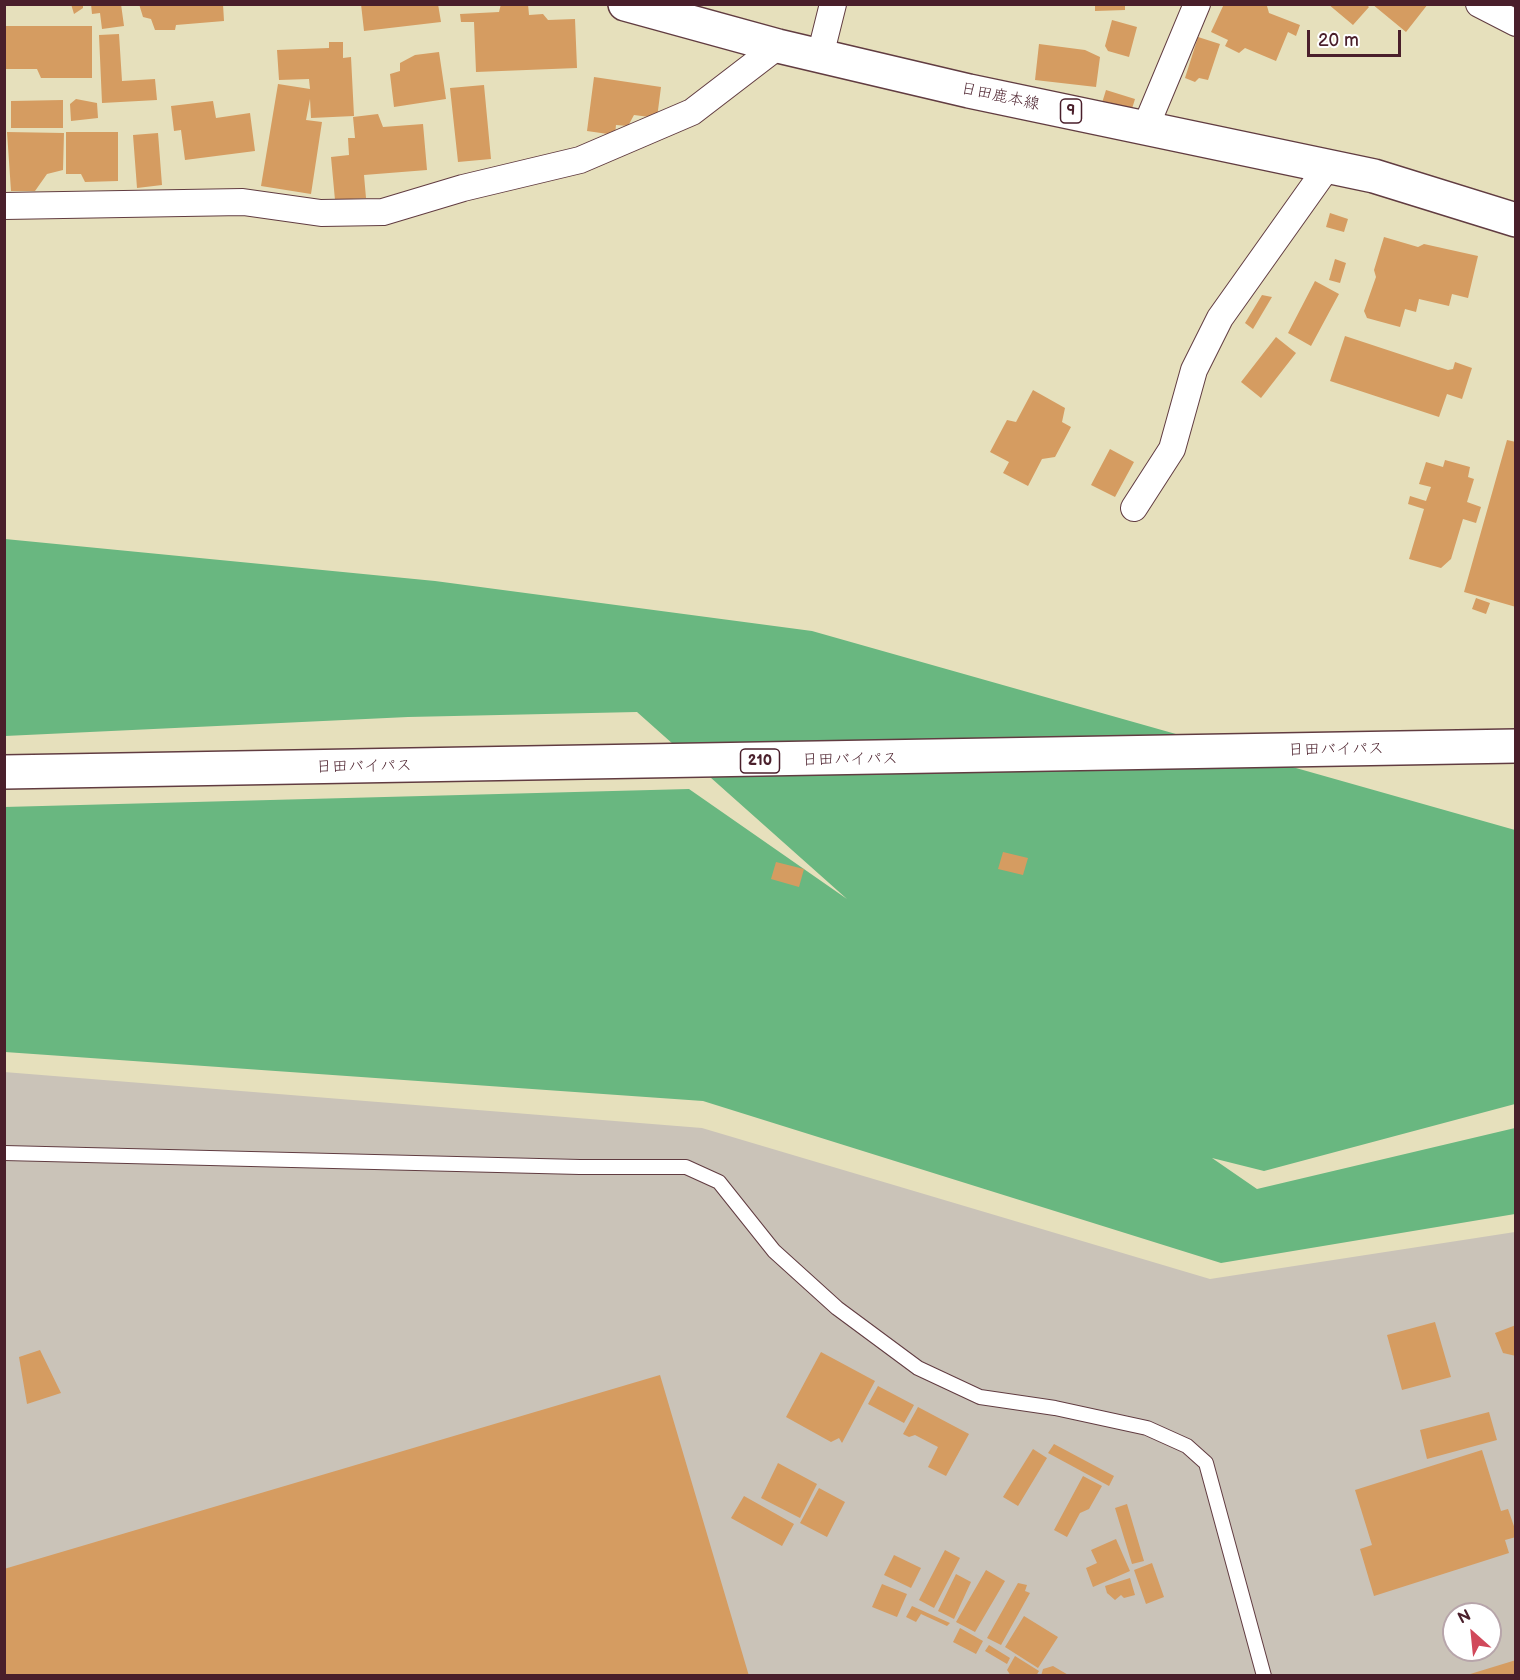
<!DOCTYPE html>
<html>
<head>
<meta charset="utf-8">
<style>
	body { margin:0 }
	#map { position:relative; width:1520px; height:1680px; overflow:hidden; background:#e6e0bc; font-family:"Balsamiq Sans",sans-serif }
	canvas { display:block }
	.frame { position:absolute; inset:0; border:6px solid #4a1f2b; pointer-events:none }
	.north { position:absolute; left:1442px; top:1602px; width:60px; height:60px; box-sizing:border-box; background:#fff; border:2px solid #b7a5aa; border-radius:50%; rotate:333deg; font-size:16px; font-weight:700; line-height:24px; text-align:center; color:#4a1f2b }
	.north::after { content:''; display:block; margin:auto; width:21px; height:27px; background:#d1495b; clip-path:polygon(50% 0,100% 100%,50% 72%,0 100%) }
	.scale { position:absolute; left:1307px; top:30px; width:94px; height:27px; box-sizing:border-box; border:3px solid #4a1f2b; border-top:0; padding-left:8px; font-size:18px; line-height:21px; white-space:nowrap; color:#4a1f2b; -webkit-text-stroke:4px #fff; paint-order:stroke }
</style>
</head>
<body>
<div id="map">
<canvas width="1520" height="1680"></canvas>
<div class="frame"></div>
<div class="north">N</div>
<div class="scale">20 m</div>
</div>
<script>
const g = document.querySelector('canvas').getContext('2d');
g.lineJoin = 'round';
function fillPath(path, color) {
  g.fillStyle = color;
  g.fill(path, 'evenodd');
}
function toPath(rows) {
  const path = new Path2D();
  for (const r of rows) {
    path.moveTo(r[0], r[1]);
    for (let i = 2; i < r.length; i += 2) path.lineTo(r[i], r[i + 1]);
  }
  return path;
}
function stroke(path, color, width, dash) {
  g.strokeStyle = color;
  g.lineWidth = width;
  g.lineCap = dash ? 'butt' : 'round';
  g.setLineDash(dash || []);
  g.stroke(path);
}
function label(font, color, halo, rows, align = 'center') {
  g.font = font + ' "Balsamiq Sans","Klee One",sans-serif';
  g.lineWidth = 4.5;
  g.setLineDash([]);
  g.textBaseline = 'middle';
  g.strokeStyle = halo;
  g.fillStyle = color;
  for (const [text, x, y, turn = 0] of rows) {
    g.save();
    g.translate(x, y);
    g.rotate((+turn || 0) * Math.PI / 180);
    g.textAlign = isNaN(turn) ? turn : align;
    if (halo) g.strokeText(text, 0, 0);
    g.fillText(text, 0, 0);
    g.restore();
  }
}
const industrial = toPath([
	[4,1072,702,1128,1210,1279,1515,1232,1515,1675,5,1675],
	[1454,1614,1490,1614,1490,1650,1454,1650]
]);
const forest = toPath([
	[5,539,435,581,812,631,1515,830,1515,1104,1264,1171,1212,1158,1257,1189,1515,1128,1515,1214,1221,1263,703,1101,5,1052,4,807,689,789,847,899,637,712,408,717,5,736]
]);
const building = toPath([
	[71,4,83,4,83,8,74,14],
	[91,4,121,4,124,26,102,29,100,13,92,14],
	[139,4,223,4,224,21,176,25,175,30,155,30,151,19,143,17],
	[361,4,438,4,441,22,364,31],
	[501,4,528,4,529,15,543,14,548,20,575,19,577,68,476,72,474,22,461,22,460,14,499,12],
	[1095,4,1125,4,1125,10,1095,11],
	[1224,4,1262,4,1267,6,1269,13,1300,25,1296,36,1288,32,1276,61,1245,48,1239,53,1225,46,1228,40,1211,32],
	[1328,4,1366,4,1369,7,1353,25],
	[1372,4,1428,4,1406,32],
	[1112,20,1137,27,1129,57,1108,51,1105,46],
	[5,26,92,26,92,78,41,78,37,69,5,69],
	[119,34,122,81,155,79,157,100,102,103,99,35],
	[1198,37,1220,44,1208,80,1199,78,1195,82,1185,78],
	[329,42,343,42,343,58,351,57,354,116,311,118,310,99,306,120,322,122,311,194,261,186,278,84,310,89,309,79,279,80,277,50,329,48],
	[1039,44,1085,50,1100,57,1096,87,1035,80],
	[439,52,446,99,394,107,390,74,400,71,400,63,415,55],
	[594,77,661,87,657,118,634,115,628,126,616,125,615,135,587,131],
	[484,85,491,159,458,162,450,88],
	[1106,90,1135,99,1131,112,1102,103],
	[76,99,97,103,98,118,71,121,70,104],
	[63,100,63,128,11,128,11,101],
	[213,101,216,118,250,113,255,151,185,160,181,130,174,131,171,106],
	[378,114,383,127,423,124,427,170,364,175,366,198,335,200,331,157,349,155,348,138,355,138,353,117],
	[7,132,64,133,63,170,47,174,35,191,11,191],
	[66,132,118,132,118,181,85,182,81,174,66,174],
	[158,133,162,185,137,188,133,135],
	[1330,213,1348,219,1344,232,1326,227],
	[1384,237,1418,247,1424,244,1478,256,1468,298,1452,294,1449,306,1419,299,1416,312,1405,309,1400,327,1367,318,1364,311,1376,277,1374,270],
	[1335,259,1346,263,1340,283,1329,280],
	[1315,281,1339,294,1311,346,1288,333],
	[1262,295,1272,297,1253,329,1245,323],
	[1345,336,1448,370,1453,369,1455,362,1472,368,1462,399,1447,394,1439,417,1330,381],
	[1276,337,1296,353,1261,398,1241,382],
	[1033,390,1065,408,1062,422,1071,427,1055,457,1042,459,1028,486,1003,473,1009,462,990,452,1007,420,1016,422],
	[1507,440,1516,442,1516,607,1464,592],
	[1110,449,1134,462,1115,497,1091,485],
	[1445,460,1470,467,1468,477,1474,479,1467,502,1481,507,1476,523,1463,519,1451,559,1441,568,1409,559,1424,509,1408,504,1410,496,1426,501,1431,487,1419,484,1426,462,1443,467],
	[1476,598,1490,603,1486,614,1472,609],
	[1003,852,1028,858,1023,875,998,869],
	[776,862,804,869,799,887,771,879],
	[1435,1322,1451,1377,1402,1390,1387,1335],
	[1516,1325,1516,1356,1503,1353,1495,1333],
	[40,1350,61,1393,27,1404,19,1357],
	[821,1352,875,1381,842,1443,839,1438,831,1442,786,1417],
	[660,1375,749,1676,4,1676,4,1569],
	[878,1386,914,1405,904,1423,868,1404],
	[918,1407,969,1434,946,1476,928,1467,938,1447,915,1435,909,1437,903,1434],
	[1489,1412,1497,1440,1427,1459,1420,1430],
	[1054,1444,1114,1476,1109,1486,1048,1453],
	[1033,1449,1047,1458,1018,1506,1003,1497],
	[1482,1450,1501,1511,1508,1509,1516,1532,1516,1537,1505,1540,1509,1553,1374,1596,1360,1549,1372,1545,1355,1490],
	[778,1463,817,1484,800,1518,761,1498],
	[1083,1476,1102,1486,1089,1509,1080,1513,1067,1537,1054,1530],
	[819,1488,845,1502,827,1537,800,1523],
	[744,1496,794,1524,782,1546,731,1518],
	[1127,1504,1144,1561,1132,1564,1115,1508],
	[1116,1539,1130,1571,1093,1587,1086,1568,1097,1563,1091,1550],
	[945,1550,960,1558,934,1608,919,1600],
	[894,1555,921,1568,911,1588,884,1575],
	[1152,1563,1164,1597,1146,1604,1134,1570],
	[986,1570,1005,1581,975,1632,956,1622],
	[956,1574,971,1582,954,1619,938,1611],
	[1130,1578,1135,1595,1124,1598,1121,1595,1115,1600,1107,1593,1105,1586],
	[1018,1583,1027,1585,1025,1591,1030,1593,1001,1645,987,1638],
	[882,1584,907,1594,897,1617,872,1607],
	[912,1606,950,1623,947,1626,921,1614,916,1622,906,1617],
	[1024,1616,1058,1637,1038,1668,1005,1647],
	[960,1628,983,1641,976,1654,953,1642],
	[989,1645,1010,1658,1007,1664,985,1651],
	[1015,1656,1039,1671,1036,1676,1011,1676,1007,1670],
	[1516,1660,1516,1676,1467,1676,1467,1675],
	[1053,1666,1070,1676,1041,1676,1043,1669]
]);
const lane = toPath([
	[4,1153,580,1167,686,1167,719,1182,774,1251,837,1308,918,1368,980,1397,1055,1408,1147,1428,1187,1446,1206,1463,1264,1676]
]);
const street = toPath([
	[1479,4,1516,23],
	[820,56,833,4],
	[1146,126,1197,4],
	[4,206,243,202,321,213,383,212,463,188,580,160,692,112,778,46],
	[1134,508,1172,449,1194,370,1220,318,1328,166]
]);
const primary = toPath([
	[625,4,778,46,969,91,1374,176,1516,220]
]);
const highway = toPath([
	[4,772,1516,746]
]);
const shields = [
	[1071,111,21],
	[760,761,39]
];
const shieldNames = [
	["9",1071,111],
	["210",760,761]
];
const streetNames = [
	["日田鹿本線",1000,97,12],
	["日田バイパス",1336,750,-1],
	["日田バイパス",850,760,-1],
	["日田バイパス",364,767,-1]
];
fillPath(industrial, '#cac3b8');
fillPath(forest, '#69b780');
fillPath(building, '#d59c61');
stroke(lane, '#613c41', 16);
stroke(street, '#613c41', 28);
stroke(primary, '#613c41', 36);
stroke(highway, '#613c41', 36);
stroke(lane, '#fff', 14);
stroke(street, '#fff', 26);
stroke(primary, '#fff', 33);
stroke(highway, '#fff', 33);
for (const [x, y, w] of shields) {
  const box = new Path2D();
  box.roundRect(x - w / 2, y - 12, w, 24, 4.5);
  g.fillStyle = '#fff';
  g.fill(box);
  stroke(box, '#4a1f2b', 1.5);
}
label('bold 15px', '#4a1f2b', null, shieldNames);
label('16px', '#4a1f2b', '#fff', streetNames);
</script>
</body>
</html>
